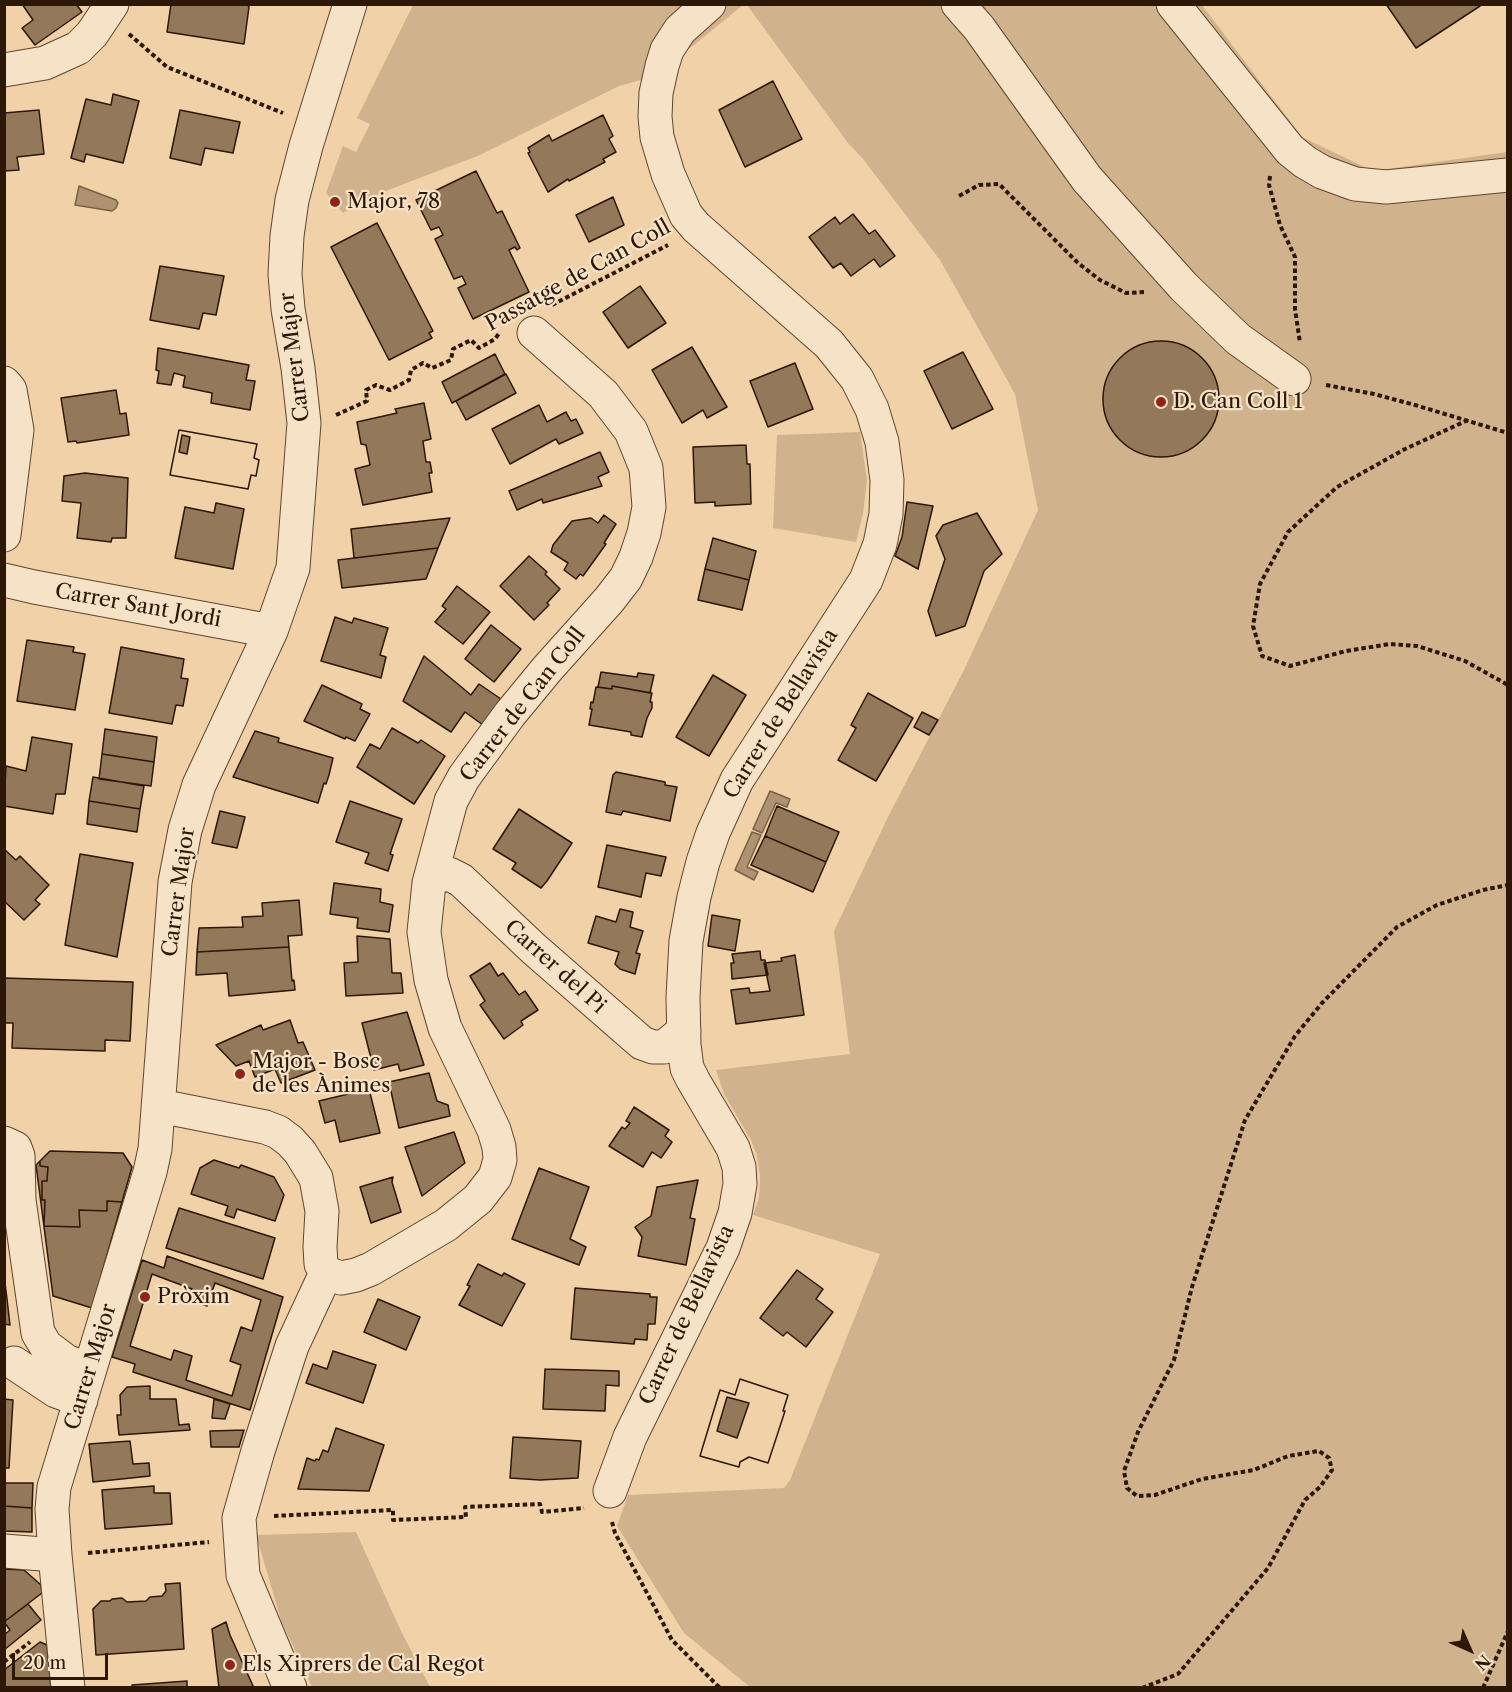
<!DOCTYPE html>
<html>
<head>
<meta charset="utf-8">
<style>
	body { margin:0 }
	#map { position:relative; width:1512px; height:1692px; overflow:hidden; background:#f1d2a8; font-family:"Libre Caslon Text",serif }
	canvas { display:block }
	.frame { position:absolute; inset:0; border:6px solid #2d1706; pointer-events:none }
	.north { position:absolute; left:1440px; top:1620px; width:60px; height:60px; -webkit-text-stroke:4px #f6e2c6; paint-order:stroke; rotate:135deg; font-size:16px; font-weight:700; line-height:24px; text-align:center; color:#2d1706 }
	.north::after { content:''; display:block; margin:auto; width:21px; height:27px; background:#2d1706; clip-path:polygon(50% 0,100% 100%,50% 72%,0 100%) }
	.scale { position:absolute; left:12px; top:1653px; width:96px; height:27px; box-sizing:border-box; border:3px solid #2d1706; border-top:0; padding-left:8px; font-size:18px; line-height:21px; white-space:nowrap; color:#2d1706; -webkit-text-stroke:4px #f6e2c6; paint-order:stroke }
</style>
</head>
<body>
<div id="map">
<canvas width="1512" height="1692"></canvas>
<div class="frame"></div>
<div class="north">N</div>
<div class="scale">20 m</div>
</div>
<script>
const g = document.querySelector('canvas').getContext('2d');
g.lineJoin = 'round';
function fillPath(path, color) {
  g.fillStyle = color;
  g.fill(path, 'evenodd');
}
function toPath(rows) {
  const path = new Path2D();
  for (const r of rows) {
    if (r.length === 3) {
      path.moveTo(r[0] + r[2], r[1]);
      path.arc(r[0], r[1], r[2], 0, 2 * Math.PI);
      continue;
    }
    path.moveTo(r[0], r[1]);
    for (let i = 2; i < r.length; i += 2) path.lineTo(r[i], r[i + 1]);
  }
  return path;
}
function stroke(path, color, width, dash) {
  g.strokeStyle = color;
  g.lineWidth = width;
  g.lineCap = dash ? 'butt' : 'round';
  g.setLineDash(dash || []);
  g.stroke(path);
}
function label(font, color, halo, rows, align = 'center') {
  g.font = font + ' "Libre Caslon Text",serif';
  g.lineWidth = 4.5;
  g.setLineDash([]);
  g.textBaseline = 'middle';
  g.strokeStyle = halo;
  g.fillStyle = color;
  for (const [text, x, y, turn = 0] of rows) {
    g.save();
    g.translate(x, y);
    g.rotate((+turn || 0) * Math.PI / 180);
    g.textAlign = isNaN(turn) ? turn : align;
    if (halo) g.strokeText(text, 0, 0);
    g.fillText(text, 0, 0);
    g.restore();
  }
}
const green = toPath([
	[413,5,743,5,694,45,641,80,619,86,480,155,383,192,343,213,326,193,343,146,356,152,370,124,357,118],
	[747,5,1202,5,1302,137,1373,171,1507,152,1507,1687,750,1687,684,1633,617,1526,628,1495,784,1488,790,1480,880,1254,753,1215,759,1198,760,1176,757,1156,751,1140,724,1094,716,1070,850,1054,834,931,888,817,964,670,1038,510,1015,394,940,260,863,159,848,143],
	[860,432,867,480,863,514,856,542,773,528,777,435],
	[356,1532,401,1631,430,1687,312,1687,282,1623,256,1535]
]);
const water = toPath([
	[79,186,116,200,118,203,116,208,112,211,75,205,79,186],
	[770,791,790,799,787,807,776,803,762,833,753,829,770,791],
	[752,832,761,835,747,867,758,872,754,880,735,870,752,832]
]);
const building = toPath([
	[22,4,76,4,82,12,35,45,22,28,33,20,22,4],
	[171,4,247,4,249,7,244,44,167,32,171,4],
	[1386,4,1479,4,1480,6,1416,48,1386,4],
	[773,81,802,139,745,167,719,110,773,81],
	[113,94,139,101,123,163,86,154,84,162,71,158,86,99,111,105,113,94],
	[39,110,44,154,17,157,19,170,4,171,4,113,39,110],
	[180,110,240,122,233,153,205,148,201,165,170,158,180,110],
	[603,115,613,136,609,139,616,152,603,159,605,162,569,181,568,179,548,192,528,153,530,152,528,148,549,135,552,141,603,115],
	[476,171,497,213,502,211,520,248,517,250,515,247,509,250,529,292,473,319,458,288,466,284,462,276,454,279,435,239,443,235,439,227,431,230,416,200,476,171],
	[613,197,624,225,589,242,576,215,613,197],
	[853,214,869,234,875,230,895,256,880,267,874,259,851,276,841,263,833,268,809,237,835,217,840,224,853,214],
	[377,223,433,331,429,333,432,338,389,360,331,247,377,223],
	[160,266,224,276,216,315,203,313,199,329,150,320,160,266],
	[640,286,666,323,628,348,603,312,640,286],
	[1161,399,58],
	[692,347,727,407,707,418,703,410,682,423,652,370,692,347],
	[158,348,249,365,246,380,255,381,250,410,211,403,212,393,183,387,185,376,174,373,171,385,157,383,159,371,156,370,158,348],
	[963,352,993,409,952,429,924,371,963,352],
	[495,354,505,374,452,403,442,382,495,354],
	[795,363,813,409,768,427,750,381,795,363],
	[506,374,516,393,466,420,456,401,506,374],
	[116,390,120,414,126,413,129,435,77,443,76,441,68,442,61,398,116,390],
	[424,403,431,439,423,441,426,462,430,462,432,473,429,473,432,492,363,505,355,469,370,465,366,445,361,444,357,422,397,413,395,409,424,403],
	[539,405,547,422,566,412,571,421,576,419,583,433,559,444,556,439,510,464,492,429,539,405],
	[179,430,257,444,254,458,259,460,256,476,251,475,248,489,170,475,179,430],
	[182,435,190,437,187,454,179,452,182,435],
	[179,430,257,444,254,458,259,460,256,476,251,475,248,489,170,475,179,430],
	[746,445,747,464,750,464,751,504,715,506,715,502,695,503,693,447,746,445],
	[600,452,609,472,598,477,602,486,543,503,542,499,517,510,509,491,600,452],
	[85,473,128,478,126,538,112,538,111,542,77,538,81,503,62,501,64,476,85,473],
	[907,502,933,506,918,569,895,556,902,537,907,502],
	[216,503,244,509,233,569,175,558,185,507,214,513,216,503],
	[977,513,1002,554,984,571,965,626,936,636,928,611,945,559,936,536,943,525,977,513],
	[604,515,616,524,604,543,606,544,583,576,580,574,576,579,564,570,568,563,551,552,553,545,572,521,591,518,598,523,604,515],
	[450,518,438,548,354,558,351,529,450,518],
	[713,538,756,551,749,580,705,569,713,538],
	[438,548,426,579,342,588,338,560,438,548],
	[529,556,547,572,545,574,560,589,547,603,549,605,534,620,500,586,529,556],
	[705,569,749,580,742,610,698,600,705,569],
	[457,586,490,612,463,644,435,622,446,609,442,606,457,586],
	[335,617,352,623,354,618,388,628,380,655,386,657,381,678,321,661,335,617],
	[491,625,521,649,494,682,465,659,491,625],
	[27,640,74,647,73,652,85,654,75,710,17,701,27,640],
	[121,647,184,659,181,678,188,679,183,706,176,705,172,724,109,713,121,647],
	[424,656,471,695,479,684,501,699,483,725,465,712,451,732,403,701,424,656],
	[601,672,637,677,638,673,654,675,650,693,612,686,612,689,598,687,601,672],
	[713,675,746,695,709,756,676,737,713,675],
	[322,685,362,704,360,709,370,714,355,741,346,737,345,739,304,721,322,685],
	[612,686,652,693,650,702,652,702,652,708,647,718,642,737,631,735,631,732,589,725,592,709,590,709,591,702,593,703,596,687,612,689,612,686],
	[868,693,913,718,876,781,838,760,856,728,851,725,868,693],
	[922,712,938,720,929,735,914,727,922,712],
	[392,728,418,743,421,740,445,756,414,804,357,767,370,744,380,749,392,728],
	[105,729,157,737,154,762,102,754,105,729],
	[255,731,279,738,278,742,333,758,329,775,326,784,324,783,318,803,233,777,255,731],
	[32,737,72,744,65,794,56,794,53,814,4,806,6,766,26,771,32,737],
	[102,754,154,762,151,786,99,779,102,754],
	[616,772,665,782,665,785,677,787,670,821,623,811,621,815,606,812,613,775,616,772],
	[93,777,144,786,140,809,89,801,93,777],
	[89,801,140,809,137,832,87,824,89,801],
	[350,801,402,819,390,854,393,855,388,871,365,863,369,853,336,842,350,801],
	[777,806,839,832,826,862,765,836,777,806],
	[519,809,572,843,547,881,541,888,512,869,516,863,493,849,519,809],
	[220,811,245,817,237,848,212,843,220,811],
	[765,836,826,862,813,892,751,865,765,836],
	[607,845,666,857,661,876,646,873,641,897,598,887,607,845],
	[4,849,16,860,20,856,49,885,35,900,40,904,24,920,4,901,4,849],
	[80,854,133,863,117,957,65,945,80,854],
	[334,883,381,889,380,902,393,905,389,932,357,928,358,918,330,914,334,883],
	[299,900,302,935,288,936,289,947,197,952,199,928,243,927,242,917,263,916,262,903,299,900],
	[620,909,633,912,630,927,643,931,636,953,640,954,635,974,620,969,615,964,619,952,588,943,596,916,616,922,620,909],
	[712,915,740,920,735,951,708,946,712,915],
	[357,936,390,939,392,973,401,973,403,993,346,996,344,963,358,962,357,936],
	[289,947,292,981,294,980,295,990,229,996,227,973,196,975,197,952,289,947],
	[760,951,761,960,765,960,768,975,732,979,731,963,734,963,732,954,760,951],
	[795,955,804,1015,736,1024,731,990,749,988,750,993,770,991,764,963,782,961,781,958,795,955],
	[490,963,498,976,503,973,519,995,525,991,538,1010,521,1021,523,1025,504,1039,480,1005,485,1001,470,976,490,963],
	[4,978,133,982,130,1041,105,1040,105,1051,12,1048,13,1023,4,1023,4,978],
	[407,1012,424,1065,400,1071,398,1064,374,1070,362,1023,407,1012],
	[290,1020,298,1043,303,1042,315,1070,281,1083,275,1069,255,1077,249,1061,236,1066,216,1045,261,1025,263,1030,290,1020],
	[429,1073,437,1101,448,1105,450,1116,399,1128,389,1082,429,1073],
	[369,1089,380,1133,340,1142,335,1120,325,1123,319,1101,369,1089],
	[634,1107,669,1130,665,1136,672,1142,661,1158,652,1152,643,1167,609,1146,622,1127,625,1129,630,1123,626,1121,634,1107],
	[454,1132,465,1163,422,1196,405,1147,454,1132],
	[50,1151,123,1153,132,1167,122,1202,107,1201,107,1211,79,1210,80,1227,44,1226,45,1200,42,1200,42,1181,47,1181,48,1167,40,1166,40,1161,50,1151],
	[50,1151,123,1153,132,1167,92,1308,53,1296,36,1165,50,1151],
	[50,1151,123,1153,132,1167,122,1202,107,1201,107,1211,79,1210,80,1227,44,1226,45,1200,42,1200,42,1181,47,1181,48,1167,40,1166,40,1161,50,1151],
	[214,1160,239,1168,241,1165,274,1177,284,1195,275,1221,237,1209,234,1218,225,1215,228,1206,191,1194,200,1168,214,1160],
	[539,1168,589,1187,570,1239,586,1247,579,1265,512,1239,539,1168],
	[393,1177,392,1182,401,1212,371,1223,360,1187,393,1177],
	[698,1180,690,1218,695,1219,686,1265,638,1256,642,1237,635,1227,651,1216,657,1187,698,1180],
	[179,1208,275,1238,263,1279,166,1248,179,1208],
	[167,1256,283,1297,250,1410,133,1372,135,1364,112,1357,142,1260,164,1268,167,1256],
	[478,1264,502,1276,504,1273,525,1284,502,1326,459,1305,470,1286,467,1285,478,1264],
	[797,1270,823,1289,816,1299,833,1312,806,1347,787,1332,783,1336,760,1318,797,1270],
	[152,1274,192,1289,189,1299,207,1306,215,1283,261,1300,252,1331,241,1327,230,1361,241,1365,232,1396,186,1380,192,1356,174,1350,171,1360,130,1346,152,1274],
	[4,1275,7,1299,10,1325,4,1324,4,1275],
	[575,1288,650,1294,650,1297,657,1297,655,1324,648,1324,647,1340,635,1339,634,1344,571,1339,575,1288],
	[378,1299,420,1317,406,1350,364,1332,378,1299],
	[333,1351,376,1365,363,1403,306,1383,313,1364,327,1369,333,1351],
	[545,1369,619,1371,619,1386,606,1385,605,1411,543,1409,545,1369],
	[740,1379,788,1395,783,1411,785,1411,768,1463,749,1457,740,1462,739,1467,700,1456,720,1390,735,1395,740,1379],
	[727,1397,749,1403,737,1438,717,1431,727,1397],
	[740,1379,788,1395,783,1411,785,1411,768,1463,749,1457,740,1462,739,1467,700,1456,720,1390,735,1395,740,1379],
	[150,1386,150,1399,176,1399,179,1425,189,1424,190,1430,119,1435,117,1415,121,1415,120,1395,127,1387,150,1386],
	[4,1399,13,1400,9,1468,4,1468,4,1399],
	[214,1399,230,1404,225,1419,212,1418,214,1399],
	[336,1428,384,1445,369,1491,298,1489,307,1458,315,1461,316,1459,319,1460,323,1450,328,1452,336,1428],
	[244,1430,239,1447,211,1447,210,1431,244,1430],
	[513,1437,581,1441,578,1478,540,1480,510,1478,513,1437],
	[130,1441,133,1464,149,1463,150,1476,93,1482,89,1444,130,1441],
	[4,1483,33,1483,32,1508,4,1506,4,1483],
	[154,1486,154,1493,170,1493,172,1524,105,1529,102,1490,154,1486],
	[4,1506,32,1508,32,1532,4,1531,4,1506],
	[4,1569,24,1570,41,1585,42,1593,4,1622,4,1569],
	[180,1583,184,1649,96,1655,93,1609,101,1601,110,1601,112,1599,122,1598,127,1602,146,1601,150,1597,162,1596,166,1591,165,1584,180,1583],
	[28,1604,41,1620,4,1650,4,1635,10,1630,4,1622,28,1604],
	[226,1622,230,1635,254,1688,219,1688,212,1629,226,1622],
	[40,1642,47,1645,51,1688,4,1688,4,1670,40,1642],
	[187,1681,187,1688,133,1688,132,1685,187,1681]
]);
const path = toPath([
	[129,34,167,67,283,113],
	[1270,176,1269,185,1280,225,1295,257,1295,309,1300,343],
	[959,196,979,185,999,184,1078,263,1100,280,1126,293,1144,292],
	[552,305,668,245],
	[1326,385,1374,394,1415,405,1508,433],
	[336,415,367,401,366,390,376,385,390,390,409,380,411,370,423,363,432,368,451,360,453,349,471,340,479,348,495,339,500,332],
	[1468,420,1405,449,1337,487,1288,532,1260,584,1253,626,1262,656,1290,666,1346,651,1390,644,1417,646,1465,661,1508,685],
	[274,1516,393,1510,393,1520,466,1517,465,1507,540,1504,542,1512,584,1508],
	[612,1522,615,1533,672,1640,720,1688],
	[88,1553,209,1542],
	[4,1662,30,1642],
	[1142,1688,1178,1674,1268,1568,1305,1500,1320,1487,1332,1470,1329,1458,1319,1451,1288,1456,1254,1470,1202,1479,1155,1495,1137,1496,1127,1488,1124,1471,1138,1432,1174,1360,1192,1287,1245,1120,1295,1036,1322,1003,1397,927,1437,905,1483,890,1508,885],
	[1483,1688,1508,1631]
]);
const minor = toPath([
	[958,4,979,28,1087,179,1184,287,1238,339,1294,379],
	[1173,4,1290,150,1305,162,1322,172,1355,184,1386,187,1508,175],
	[4,70,45,63,78,48,92,34,112,4],
	[4,383,10,390,17,430,4,535],
	[4,580,34,587,271,631],
	[429,883,438,876,449,874,461,880,534,949,642,1043,653,1047,664,1047,684,1031],
	[160,1106,265,1127,278,1132,290,1141,300,1152,316,1178,322,1211,320,1247,321,1264,326,1273,341,1278,356,1275,371,1269,446,1225,478,1199,495,1177,500,1160,499,1147,494,1130,445,1028,431,980,424,932,429,883,451,801,464,777,510,714,548,668,609,600,626,578,636,557,644,533,649,507,646,468,631,431,603,394,534,333],
	[4,1143,15,1148,18,1156,19,1200,38,1333,46,1346,66,1361,89,1370],
	[14,1363,56,1391,81,1400],
	[610,1491,630,1437,723,1248,735,1213,740,1184,739,1167,733,1148,693,1080,687,1068,684,1045,683,997,686,941,694,897,703,862,713,833,737,780,866,580,880,544,886,514,887,480,882,442,872,409,857,379,829,344,696,227,686,215,668,174,657,137,655,117,656,93,662,66,667,50,680,30,709,4],
	[4,1551,55,1555],
	[68,1688,55,1555,52,1509,54,1487,150,1172,155,1149,175,882,185,830,199,785,271,631,293,568,304,423,298,368,288,309,285,274,287,236,292,200,306,146,350,4],
	[290,1688,243,1575,239,1518,258,1451,292,1346,326,1273]
]);
const markers = [
	[335,202,6,"#8f2418"],
	[1161,402,6,"#8f2418"],
	[240,1074,6,"#8f2418"],
	[145,1297,6,"#8f2418"],
	[230,1665,6,"#8f2418"]
];
const poiNames = [
	["Major, 78",347,202],
	["D. Can Coll 1",1173,402],
	["Major - Bosc",252,1062],
	["de les Ànimes",252,1086],
	["Pròxim",157,1297],
	["Els Xiprers de Cal Regot",242,1665]
];
const streetNames = [
	["Passatge de Can Coll",578,276,-29],
	["Carrer Major",295,357,-97],
	["Carrer Sant Jordi",138,606,10],
	["Carrer de Can Coll",523,705,-52],
	["Carrer de Bellavista",781,714,-58],
	["Carrer Major",179,892,-82],
	["Carrer del Pi",555,967,42],
	["Carrer de Bellavista",687,1315,-65],
	["Carrer Major",91,1367,-73]
];
fillPath(green, '#d0b28c');
fillPath(water, '#ae9271');
stroke(water, '#7a6146', 1.5);
fillPath(building, '#93785a');
stroke(building, '#2d1706', 1.5);
stroke(minor, '#5e462e', 35);
stroke(path, '#2d1706', 4, [4.5, 3]);
stroke(minor, '#f6e2c6', 33);
for (const [x, y, r, color] of markers) {
  const dot = new Path2D();
  dot.arc(x, y, r, 0, 2 * Math.PI);
  g.fillStyle = color;
  g.fill(dot);
  stroke(dot, '#f6e2c6', 2);
}
label('21px', '#2d1706', '#f6e2c6', poiNames, 'left');
label('21px', '#2d1706', '#f6e2c6', streetNames);
</script>
</body>
</html>
